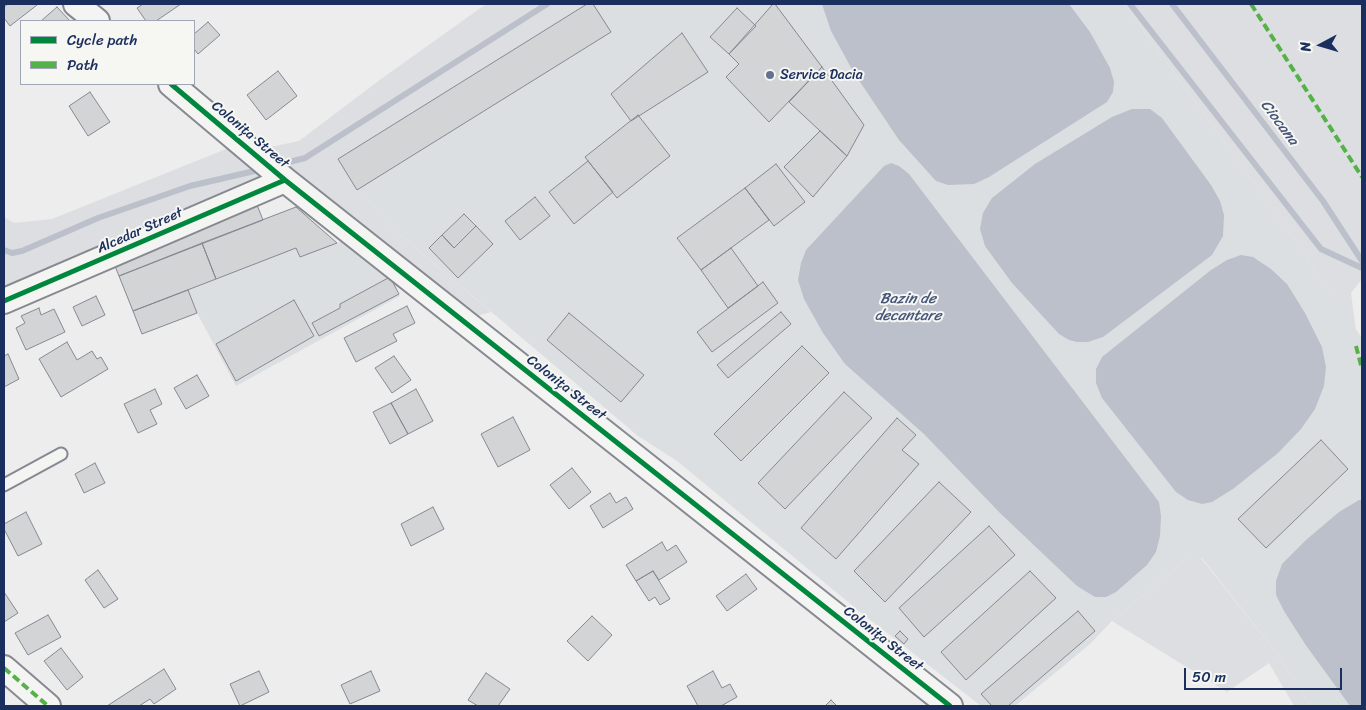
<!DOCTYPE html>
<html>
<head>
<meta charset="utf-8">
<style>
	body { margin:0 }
	#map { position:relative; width:1366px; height:710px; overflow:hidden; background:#ededed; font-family:Sriracha,sans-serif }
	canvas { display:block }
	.frame { position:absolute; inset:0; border:5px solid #1b2f5e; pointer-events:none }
	.legend { position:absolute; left:20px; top:20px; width:175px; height:65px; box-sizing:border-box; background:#f6f6f2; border:1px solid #9ea6b7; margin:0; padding:6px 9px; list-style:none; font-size:15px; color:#1b2f5e }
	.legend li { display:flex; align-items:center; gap:10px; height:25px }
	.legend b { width:25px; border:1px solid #9ea6b7 }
	.north { position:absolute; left:1296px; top:20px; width:50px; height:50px; -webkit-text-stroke:4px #f6f6f2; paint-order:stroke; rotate:264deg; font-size:14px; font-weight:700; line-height:20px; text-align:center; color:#1b2f5e }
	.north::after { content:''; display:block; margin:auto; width:18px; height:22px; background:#1b2f5e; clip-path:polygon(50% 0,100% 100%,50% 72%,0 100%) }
	.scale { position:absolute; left:1184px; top:668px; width:158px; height:22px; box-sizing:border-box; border:2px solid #1b2f5e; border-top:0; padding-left:6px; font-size:15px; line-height:18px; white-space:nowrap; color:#1b2f5e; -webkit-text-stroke:4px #f6f6f2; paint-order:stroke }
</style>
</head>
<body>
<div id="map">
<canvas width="1366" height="710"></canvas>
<div class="frame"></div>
<ul class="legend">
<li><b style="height:6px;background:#00873e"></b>Cycle path</li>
<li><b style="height:6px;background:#55b248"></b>Path</li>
</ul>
<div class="north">N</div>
<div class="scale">50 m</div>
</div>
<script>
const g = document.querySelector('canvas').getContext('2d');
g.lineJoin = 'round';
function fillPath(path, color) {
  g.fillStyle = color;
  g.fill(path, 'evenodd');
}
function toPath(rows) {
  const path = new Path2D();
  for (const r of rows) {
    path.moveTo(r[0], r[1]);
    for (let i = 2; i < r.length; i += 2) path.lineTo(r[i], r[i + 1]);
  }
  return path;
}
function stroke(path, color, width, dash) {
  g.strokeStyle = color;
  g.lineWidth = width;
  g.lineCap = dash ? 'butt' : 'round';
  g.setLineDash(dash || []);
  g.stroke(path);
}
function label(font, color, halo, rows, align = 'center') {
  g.font = font + ' Sriracha,sans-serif';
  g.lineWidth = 4;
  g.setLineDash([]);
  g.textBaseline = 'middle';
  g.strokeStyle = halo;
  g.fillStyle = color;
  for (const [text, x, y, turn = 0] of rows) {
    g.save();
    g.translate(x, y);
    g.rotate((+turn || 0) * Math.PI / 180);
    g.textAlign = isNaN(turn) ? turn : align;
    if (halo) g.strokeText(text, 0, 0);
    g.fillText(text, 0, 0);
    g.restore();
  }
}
const built = toPath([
	[587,4,1124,4,1303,250,1314,269,1362,338,1362,706,1311,706,1275,651,1202,558,1188,558,1112,621,1090,644,1015,706,981,706,859,611,677,461,638,436,405,239,357,190,338,159],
	[257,205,263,220,296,207,337,243,343,241,390,277,400,296,236,386,197,313,142,334,113,261]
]);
const green = toPath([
	[486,4,587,4,338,159,357,190,405,239,491,312,477,316,266,148,299,141,381,79],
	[1124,4,1362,4,1362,279,1351,293,1356,331,1314,269,1303,250],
	[231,147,266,180,4,293,4,217,14,223,52,219],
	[1188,558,1201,558,1275,651,1311,706,1294,706,1269,663,1227,692,1112,621]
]);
const water = toPath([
	[822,4,1069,4,1090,32,1110,68,1114,82,1113,92,1107,102,989,177,974,184,948,185,936,181,899,140,854,73,831,31],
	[1132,109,1150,109,1162,118,1211,185,1220,201,1224,215,1223,236,1212,255,1103,337,1088,342,1077,342,1069,340,1059,334,1012,283,985,246,980,229,983,213,992,198,1035,164,1112,117],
	[891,163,899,166,909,174,1159,502,1161,516,1160,536,1156,552,1147,565,1116,592,1106,597,1095,597,1077,586,1000,513,924,434,845,364,823,333,804,299,798,280,801,263,806,250,884,166],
	[1241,255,1253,257,1271,269,1287,284,1305,313,1322,347,1326,367,1324,386,1315,409,1301,429,1278,453,1233,489,1212,502,1202,504,1188,500,1176,492,1102,398,1096,383,1096,369,1102,357,1211,270,1227,260],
	[1359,500,1362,500,1362,706,1350,706,1305,644,1284,611,1276,595,1276,581,1282,564,1306,540,1339,512]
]);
const stream = toPath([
	[1130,4,1321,249,1362,268],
	[1172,4,1323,201,1362,261],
	[277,165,305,158,547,4],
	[4,250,12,253,22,251,98,218,190,186,263,169]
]);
const building = toPath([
	[8,4,36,4,37,5,10,26,4,18,4,7,8,4],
	[143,4,181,4,156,21,146,21,137,8,143,4],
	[587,4,593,4,611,32,357,190,338,159,587,4],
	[773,4,775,4,822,67,769,122,726,77,739,64,729,54,773,4],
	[57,7,70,21,41,21,57,7],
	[737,8,756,26,729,54,710,37,737,8],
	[208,22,220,35,198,54,194,49,194,34,208,22],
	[682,33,708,72,631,121,611,94,682,33],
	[822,67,864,125,847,156,789,102,822,67],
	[278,71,297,96,266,120,247,95,278,71],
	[90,92,110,122,88,136,69,106,90,92],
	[638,115,670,156,617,198,585,157,638,115],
	[820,131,847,156,813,197,784,167,820,131],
	[588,161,613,192,574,224,549,192,588,161],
	[776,164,805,202,774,226,745,188,776,164],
	[745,188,769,220,701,270,677,238,745,188],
	[535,197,550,216,520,240,505,221,535,197],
	[257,205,263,220,119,276,113,261,257,205],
	[296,207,337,243,300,257,296,248,216,279,202,243,296,207],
	[464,214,476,226,454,248,442,235,464,214],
	[476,226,493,244,458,278,429,248,442,235,454,248,476,226],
	[202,243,216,279,133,311,119,276,202,243],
	[731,248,758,286,728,308,701,270,731,248],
	[390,277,399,294,319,336,312,323,340,308,340,304,390,277],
	[763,282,778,303,712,352,697,332,763,282],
	[188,290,197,313,142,334,133,311,188,290],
	[96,296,105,315,82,326,73,307,96,296],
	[294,300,314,336,236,381,216,344,294,300],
	[407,306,415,323,393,334,397,341,356,362,344,338,407,306],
	[39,308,41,315,54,309,65,332,26,350,16,328,25,323,21,316,39,308],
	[781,312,791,324,728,378,717,365,781,312],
	[569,313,644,375,621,402,547,340,569,313],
	[67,342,77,360,92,351,97,359,101,357,108,369,61,397,39,359,67,342],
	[802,346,829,373,741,461,714,434,802,346],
	[8,354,19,379,4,387,4,356,8,354],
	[394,356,411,380,392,393,375,368,394,356],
	[197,375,209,396,186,409,174,388,197,375],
	[155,389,162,404,150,410,157,424,138,433,124,404,155,389],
	[416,389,433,421,408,434,391,403,416,389],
	[844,392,872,418,785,509,758,483,844,392],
	[391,403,408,434,390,444,373,412,391,403],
	[513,417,530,450,498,467,481,434,513,417],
	[897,418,916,435,902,450,919,464,836,559,801,528,897,418],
	[1321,440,1348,469,1266,548,1238,519,1321,440],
	[95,463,105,483,84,493,75,474,95,463],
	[572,468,591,492,569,509,550,485,572,468],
	[939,482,971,512,885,602,854,571,939,482],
	[610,493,616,503,626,497,633,509,603,528,590,506,610,493],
	[433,507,444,529,411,546,401,524,433,507],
	[26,512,42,544,18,556,4,529,4,524,26,512],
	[989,526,1015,555,924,637,899,608,989,526],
	[662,542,667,551,676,545,687,562,659,580,653,571,636,581,626,565,662,542],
	[98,570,118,599,104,608,85,580,98,570],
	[653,571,670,599,660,605,655,597,649,601,636,581,653,571],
	[1030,571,1056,598,966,680,941,652,1030,571],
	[746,574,757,589,727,611,716,596,746,574],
	[4,592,18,613,4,622,4,592],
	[1078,611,1095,631,1008,706,992,706,981,694,1078,611],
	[48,615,61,637,28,655,15,633,48,615],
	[592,616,612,635,588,661,567,641,592,616],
	[900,631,908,639,904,644,895,636,900,631],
	[61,648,83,677,67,690,44,661,61,648],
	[164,669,176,689,154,704,150,699,139,706,107,706,164,669],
	[259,671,269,692,240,706,230,684,259,671],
	[371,671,380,691,350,704,341,685,371,671],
	[713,671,722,688,730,684,737,697,721,706,698,706,687,686,713,671],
	[486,673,510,689,498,706,478,706,468,700,486,673],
	[831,700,837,706,825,706,831,700]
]);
const lane = toPath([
	[4,485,61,454]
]);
const street = toPath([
	[76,4,97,21],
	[171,84,285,180,950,706],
	[4,301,285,180],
	[4,668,48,706]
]);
const quiet = toPath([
	[1251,4,1362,177],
	[1356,346,1362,369],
	[4,668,48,706]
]);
const cycleway = toPath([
	[171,84,285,180,950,706],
	[4,301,285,180]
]);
const markers = [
	[770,75,5,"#647290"]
];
const poiNames = [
	["Service Dacia",780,75]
];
const streetNames = [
	["Colonița Street",250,135,40],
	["Alcedar Street",140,231,-24],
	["Colonița Street",566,388,38],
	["Colonița Street",883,639,38]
];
const waterNames = [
	["Ciocana",1279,123,53],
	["Bazin de",908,299],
	["decantare",908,316]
];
fillPath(built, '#dcdfe1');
fillPath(green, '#dcdee1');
fillPath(water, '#bbc0cb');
stroke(stream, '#bbc0cb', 6);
fillPath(building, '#d3d4d6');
stroke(building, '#868992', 1);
stroke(lane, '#868992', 15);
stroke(street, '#868992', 28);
stroke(lane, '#f4f4f2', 11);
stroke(street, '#f4f4f2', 24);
stroke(quiet, '#55b248', 4, [8, 4]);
stroke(cycleway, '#00873e', 5);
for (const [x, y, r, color] of markers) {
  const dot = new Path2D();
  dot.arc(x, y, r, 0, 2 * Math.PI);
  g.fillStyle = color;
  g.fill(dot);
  stroke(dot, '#f6f6f2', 2);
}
label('14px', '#1b2f5e', '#f6f6f2', poiNames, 'left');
label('14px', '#1b2f5e', '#f6f6f2', streetNames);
label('italic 15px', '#44547a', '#f6f6f2', waterNames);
</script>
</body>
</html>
